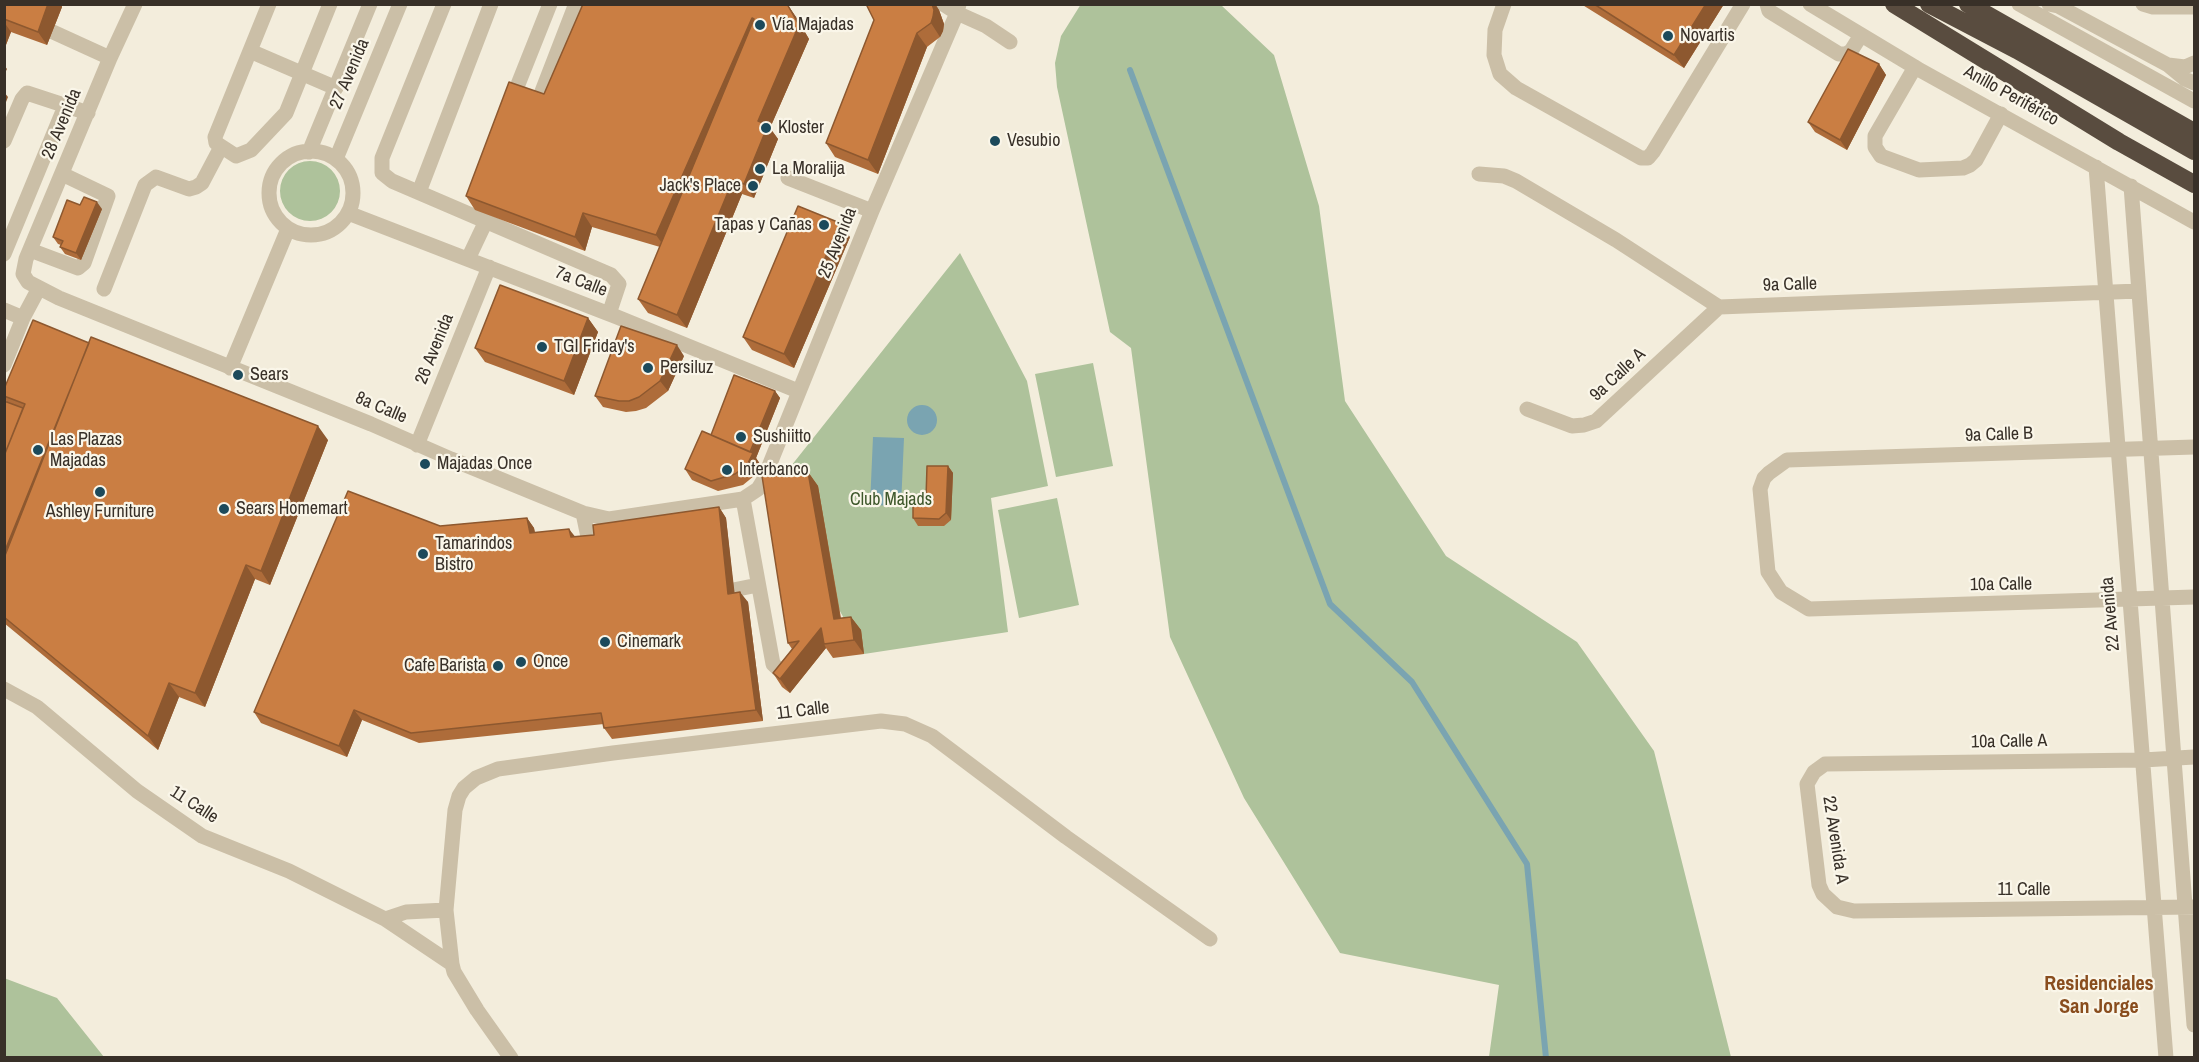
<!DOCTYPE html>
<html>
<head>
<meta charset="utf-8">
<style>
	body { margin:0 }
	#map { position:relative; width:2199px; height:1062px; overflow:hidden; background:#f3eddc; font-family:"Archivo Narrow",sans-serif }
	canvas { display:block }
	.frame { position:absolute; inset:0; border:6px solid #383028; pointer-events:none }
</style>
</head>
<body>
<div id="map">
<canvas width="2199" height="1062"></canvas>
<div class="frame"></div>
</div>
<script>
const g = document.querySelector('canvas').getContext('2d');
g.lineJoin = 'round';
function fillPath(path, color) {
  g.fillStyle = color;
  g.fill(path, 'evenodd');
}
function toPath(rows) {
  const path = new Path2D();
  for (const r of rows) {
    if (r.length === 3) {
      path.moveTo(r[0] + r[2], r[1]);
      path.arc(r[0], r[1], r[2], 0, 2 * Math.PI);
      continue;
    }
    path.moveTo(r[0], r[1]);
    for (let i = 2; i < r.length; i += 2) path.lineTo(r[i], r[i + 1]);
  }
  return path;
}
function stroke(path, color, width, dash) {
  g.strokeStyle = color;
  g.lineWidth = width;
  g.lineCap = dash ? 'butt' : 'round';
  g.setLineDash(dash || []);
  g.stroke(path);
}
function label(font, color, halo, rows, align = 'center') {
  g.font = font + ' "Archivo Narrow",sans-serif';
  g.lineWidth = 4.5;
  g.setLineDash([]);
  g.textBaseline = 'middle';
  g.strokeStyle = halo;
  g.fillStyle = color;
  for (const [text, x, y, turn = 0] of rows) {
    g.save();
    g.translate(x, y);
    g.rotate((+turn || 0) * Math.PI / 180);
    g.textAlign = isNaN(turn) ? turn : align;
    if (halo) g.strokeText(text, 0, 0);
    g.fillText(text, 0, 0);
    g.restore();
  }
}
const green = toPath([
	[1081,4,1221,5,1274,55,1319,206,1345,401,1446,556,1577,642,1654,751,1731,1057,1489,1057,1499,985,1340,953,1244,798,1170,637,1131,348,1110,332,1057,87,1055,63,1061,36],
	[310,191,30],
	[960,253,1027,381,1048,486,991,498,1008,632,864,654,772,490],
	[1093,363,1113,466,1056,477,1035,374],
	[1057,498,1079,605,1019,618,998,510],
	[4,978,57,998,104,1057,5,1057]
]);
const water = toPath([
	[922,420,15],
	[873,437,904,438,901,506,870,505]
]);
const stream = toPath([
	[1130,70,1330,604,1412,682,1527,864,1546,1058]
]);
const minor = toPath([
	[135,4,110,58,26,259,23,274,28,282,59,298,371,424,451,459,583,513,609,519,743,499,758,489,763,481,872,211,957,13,959,4],
	[269,4,215,137,216,143,236,156,251,150,286,113,330,4],
	[444,4,382,158,382,173,392,181,611,275,619,284,609,314],
	[943,4,957,13,986,26,1010,42],
	[1504,4,1495,30,1494,55,1500,74,1516,88,1641,158,1648,158,1653,152,1743,4],
	[1767,4,1769,11,1839,54,1846,54,1851,51,1861,35],
	[1810,4,1918,69,2194,222],
	[2019,4,2194,101],
	[2049,4,2058,6,2168,65,2185,67,2194,63],
	[2143,4,2153,7,2194,7],
	[53,32,110,58],
	[250,51,336,88],
	[2168,65,2185,79,2194,83],
	[1915,67,1875,136,1875,147,1881,156,1919,170,1963,168,1970,165,1976,160,2001,114],
	[541,94,575,6],
	[511,102,550,4],
	[4,141,22,99,27,93,88,113],
	[311,193,42],
	[309,152,370,4],
	[336,159,400,4],
	[2096,167,2166,1058],
	[1479,174,1504,176,1516,181,1616,240,1719,307,2139,291],
	[788,178,872,211],
	[2131,186,2194,1025],
	[419,192,491,4],
	[348,213,617,317,798,391],
	[30,250,78,268,84,263,108,196,62,174],
	[4,254,65,106],
	[468,259,486,221],
	[104,289,145,185,156,177,189,189,196,187,202,183,221,147],
	[4,310,23,318],
	[4,365,23,318,39,288],
	[230,368,288,229],
	[1527,409,1572,426,1584,425,1596,421,1719,307],
	[417,445,489,267],
	[2194,447,1787,460,1769,473,1764,478,1760,489,1768,572,1781,592,1809,609,2194,597],
	[743,499,773,664,789,679],
	[583,513,589,542],
	[733,590,758,585],
	[4,689,37,707,137,791,202,836,289,871,385,919,452,964],
	[2194,757,2143,760,1825,764,1814,772,1807,784,1819,885,1823,894,1837,907,1854,911,2194,907],
	[385,919,406,912,446,910],
	[511,1058,477,1010,454,972,452,964,446,910,455,810,459,796,464,788,476,778,498,769,613,753,881,721,905,724,932,736,1066,837,1210,939]
]);
const highway = toPath([
	[1894,4,2119,142,2194,184],
	[1929,4,2017,50,2194,151],
	[1968,4,2194,132]
]);
const wall = toPath([
	[4,4,61,4,62,7,47,45,11,32,4,50],
	[787,4,796,17,809,39,770,128,778,139,754,198,742,194,687,328,648,313,638,299,660,247,592,227,585,251,475,210,466,196,544,94],
	[866,4,935,4,939,10,944,24,943,31,940,37,927,47,878,174,835,157,826,143,874,20],
	[1581,4,1724,4,1684,68],
	[1879,64,1886,75,1847,150,1815,132,1808,122],
	[80,205,102,209,81,260,65,254,60,247,61,245,58,244,53,237],
	[850,237,794,368,752,350,743,337],
	[588,318,598,332,574,395,485,362,475,348],
	[684,356,668,391,646,408,636,411,626,412,603,407,595,396],
	[4,389,328,440,270,585,255,579,205,707,179,697,158,750,4,623,4,401,7,402,4,398],
	[775,391,780,398,756,458,760,464,754,476,743,485,718,491,692,480,685,469,711,435],
	[948,466,953,473,951,520,944,526,918,526,913,518],
	[808,472,818,486,841,618,851,617,861,630,864,654,833,658,826,648,790,693,782,687,773,673,792,649,788,643],
	[719,507,726,518,734,593,748,602,763,721,612,739,604,728,604,724,419,743,362,720,347,757,261,723,254,712,440,526,527,518,534,528,535,533,575,537,594,535]
]);
const shadedWall = toPath([
	[48,4,61,4,62,7,47,45,38,32],
	[787,4,796,17,809,39,770,128,778,139,754,198,744,184,758,121],
	[932,4,935,4,939,10,944,24,943,31,940,37,931,23],
	[1706,4,1724,4,1684,68,1674,55],
	[752,18,762,32,666,249,656,235],
	[4,22,11,32,4,50],
	[917,33,927,47,878,174,868,160],
	[1879,64,1886,75,1847,150,1840,140],
	[4,65,7,69,4,75],
	[4,92,8,97,4,107],
	[733,180,742,194,687,328,677,315],
	[97,202,102,209,81,260,76,253],
	[583,213,592,227,585,251,575,237],
	[840,223,850,237,794,368,784,354],
	[588,318,598,332,574,395,564,381],
	[90,343,4,582,4,553],
	[677,345,684,356,668,391,660,381],
	[775,391,780,398,756,458,760,464,754,476,747,465,750,454],
	[318,426,328,440,270,585,261,571],
	[948,466,953,473,951,520,946,513],
	[808,472,818,486,843,633,834,619],
	[719,507,726,518,736,605,728,594],
	[527,518,534,528,537,544,530,533],
	[569,529,577,539,571,537],
	[246,565,255,579,205,707,195,693],
	[740,592,748,602,763,721,756,710],
	[851,617,861,630,864,654,854,640],
	[821,628,824,644,826,648,790,693,780,679],
	[169,683,179,697,158,750,148,736],
	[354,710,362,720,347,757,339,746]
]);
const building = toPath([
	[4,4,48,4,38,32,4,19,4,4],
	[583,4,787,4,799,25,758,121,768,125,744,184,733,180,677,315,638,299,754,19,752,18,656,235,583,213,575,237,466,196,509,82,544,94,583,4],
	[866,4,932,4,934,10,933,17,931,23,917,33,868,160,826,143,874,20,866,4],
	[1594,4,1706,4,1674,55,1594,4],
	[1848,49,1879,64,1840,140,1808,122,1848,49],
	[84,197,97,202,76,253,60,247,63,241,53,237,67,200,80,205,84,197],
	[798,206,840,223,784,354,743,337,798,206],
	[500,285,588,318,564,381,475,348,500,285],
	[33,320,89,343,4,553,4,456,25,404,4,396,4,389,33,320],
	[621,326,677,345,660,381,639,397,629,401,619,401,595,396,621,326],
	[91,337,318,426,261,571,246,565,195,693,169,683,148,736,4,617,4,558,91,337],
	[734,375,775,391,750,452,711,435,734,375],
	[4,401,23,408,4,456,4,401],
	[702,431,753,453,747,465,735,474,711,481,685,469,702,431],
	[927,466,948,466,946,513,939,519,913,518,913,498,926,498,927,466],
	[808,472,834,619,851,617,854,640,824,644,821,628,780,679,773,673,799,641,788,643,762,476,808,472],
	[348,491,440,526,527,518,530,533,569,529,571,537,594,535,593,525,719,507,728,594,740,592,756,710,604,728,601,713,411,733,354,710,339,746,254,712,348,491]
]);
const markers = [
	[760,25,6,"#1c4a5b"],
	[1668,36,6,"#1c4a5b"],
	[766,128,6,"#1c4a5b"],
	[995,141,6,"#1c4a5b"],
	[760,169,6,"#1c4a5b"],
	[753,186,6,"#1c4a5b"],
	[824,225,6,"#1c4a5b"],
	[542,347,6,"#1c4a5b"],
	[648,368,6,"#1c4a5b"],
	[238,375,6,"#1c4a5b"],
	[741,437,6,"#1c4a5b"],
	[38,450,6,"#1c4a5b"],
	[425,464,6,"#1c4a5b"],
	[727,470,6,"#1c4a5b"],
	[100,492,6,"#1c4a5b"],
	[224,509,6,"#1c4a5b"],
	[423,554,6,"#1c4a5b"],
	[605,642,6,"#1c4a5b"],
	[521,662,6,"#1c4a5b"],
	[498,666,6,"#1c4a5b"]
];
const poiNames = [
	["Vía Majadas",772,25],
	["Novartis",1680,36],
	["Kloster",778,128],
	["Vesubio",1007,141],
	["La Moralija",772,169],
	["Jack's Place",741,186,"right"],
	["Tapas y Cañas",812,225,"right"],
	["TGI Friday's",554,347],
	["Persiluz",660,368],
	["Sears",250,375],
	["Sushiitto",753,437],
	["Las Plazas",50,440],
	["Majadas",50,461],
	["Majadas Once",437,464],
	["Interbanco",739,470],
	["Sears Homemart",236,509],
	["Ashley Furniture",100,512,"center"],
	["Tamarindos",435,544],
	["Bistro",435,565],
	["Cinemark",617,642],
	["Once",533,662],
	["Cafe Barista",486,666,"right"]
];
const streetNames = [
	["27 Avenida",350,74,-67],
	["Anillo Periférico",2011,96,29],
	["28 Avenida",62,124,-67],
	["25 Avenida",838,243,-68],
	["7a Calle",581,282,21],
	["9a Calle",1790,285,-2],
	["26 Avenida",435,349,-68],
	["9a Calle A",1618,375,-43],
	["8a Calle",381,408,23],
	["9a Calle B",1999,435,-2],
	["10a Calle",2001,585,-1],
	["22 Avenida",2111,614,-95],
	["11 Calle",803,711,-7],
	["10a Calle A",2009,742,-1],
	["11 Calle",194,805,33],
	["22 Avenida A",1835,840,81],
	["11 Calle",2024,890]
];
const parkNames = [
	["Club Majads",891,500]
];
const neighbourhoodNames = [
	["Residenciales",2099,985],
	["San Jorge",2099,1008]
];
fillPath(green, '#aec29b');
fillPath(water, '#7aa4b1');
stroke(stream, '#7aa4b1', 6);
stroke(minor, '#cbbfa7', 15);
stroke(highway, '#594c3f', 18);
fillPath(wall, '#ae6c3a');
fillPath(shadedWall, '#8d582f');
fillPath(building, '#ca7e43');
stroke(building, '#8d582f', 1.5);
for (const [x, y, r, color] of markers) {
  const dot = new Path2D();
  dot.arc(x, y, r, 0, 2 * Math.PI);
  g.fillStyle = color;
  g.fill(dot);
  stroke(dot, '#faf6e9', 2);
}
label('18px', '#383028', '#faf6e9', poiNames, 'left');
label('18px', '#383028', '#faf6e9', streetNames);
label('18px', '#3e572b', '#faf6e9', parkNames);
label('bold 20px', '#894d1e', '#faf6e9', neighbourhoodNames);
</script>
</body>
</html>
